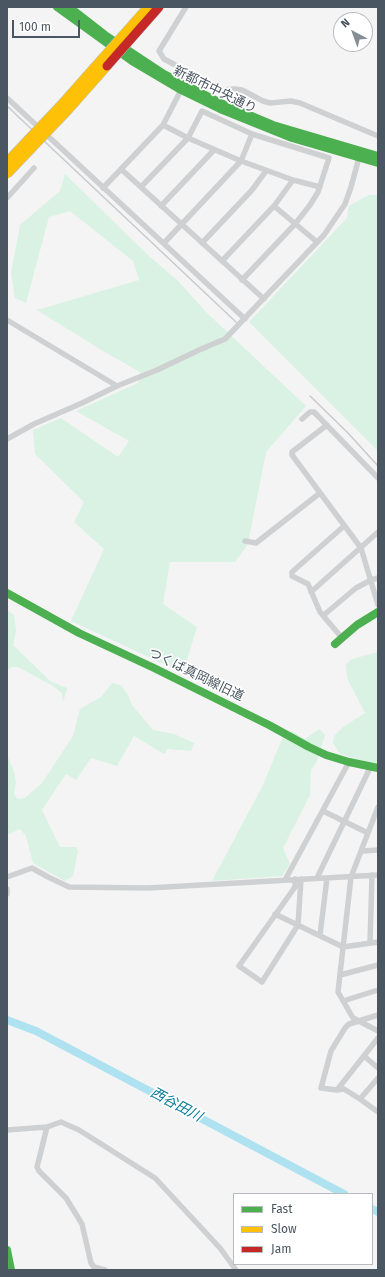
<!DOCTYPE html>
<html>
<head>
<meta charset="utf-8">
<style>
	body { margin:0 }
	#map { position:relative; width:385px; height:1277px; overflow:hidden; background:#f4f4f4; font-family:"Fira Sans",sans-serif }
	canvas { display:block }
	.frame { position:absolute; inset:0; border:8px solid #4a5661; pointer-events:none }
	.legend { position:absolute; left:233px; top:1193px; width:140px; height:72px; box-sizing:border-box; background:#fff; border:1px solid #b7bbc0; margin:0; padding:5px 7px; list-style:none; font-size:12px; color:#4a5661 }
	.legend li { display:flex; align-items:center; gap:8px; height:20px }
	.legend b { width:20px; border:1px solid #b7bbc0 }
	.north { position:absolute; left:333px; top:12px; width:40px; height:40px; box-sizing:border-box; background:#fff; border:1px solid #b7bbc0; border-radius:50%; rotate:319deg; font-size:11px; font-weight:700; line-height:16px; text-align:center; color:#4a5661 }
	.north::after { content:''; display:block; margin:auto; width:14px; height:18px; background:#868d94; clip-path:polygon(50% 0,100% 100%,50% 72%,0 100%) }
	.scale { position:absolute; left:12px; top:20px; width:68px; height:18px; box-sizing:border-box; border:2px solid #4a5661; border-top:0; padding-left:5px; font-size:12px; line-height:14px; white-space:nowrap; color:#4a5661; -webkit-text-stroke:3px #fff; paint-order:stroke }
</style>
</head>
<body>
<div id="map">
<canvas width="385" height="1277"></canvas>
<div class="frame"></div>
<ul class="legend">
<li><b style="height:5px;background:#4caf50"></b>Fast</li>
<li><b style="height:5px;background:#ffc107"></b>Slow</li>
<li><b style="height:5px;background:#c62828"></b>Jam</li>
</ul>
<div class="north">N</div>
<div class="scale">100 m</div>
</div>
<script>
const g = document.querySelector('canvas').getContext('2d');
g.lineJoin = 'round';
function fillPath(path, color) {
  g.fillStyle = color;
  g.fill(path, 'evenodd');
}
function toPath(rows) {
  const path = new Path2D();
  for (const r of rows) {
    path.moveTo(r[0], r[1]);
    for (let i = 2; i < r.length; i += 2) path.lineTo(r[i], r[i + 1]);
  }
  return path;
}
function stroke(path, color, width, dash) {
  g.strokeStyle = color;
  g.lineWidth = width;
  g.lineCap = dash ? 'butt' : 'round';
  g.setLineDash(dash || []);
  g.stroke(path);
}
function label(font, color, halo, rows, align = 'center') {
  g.font = font + ' "Fira Sans","Noto Sans JP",sans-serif';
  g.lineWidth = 3.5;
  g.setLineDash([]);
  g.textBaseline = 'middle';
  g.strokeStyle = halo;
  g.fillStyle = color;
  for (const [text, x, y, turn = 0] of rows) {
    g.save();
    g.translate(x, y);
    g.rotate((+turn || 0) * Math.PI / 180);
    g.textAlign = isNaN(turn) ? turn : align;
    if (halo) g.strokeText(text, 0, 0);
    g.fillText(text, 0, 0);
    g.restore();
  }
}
const green = toPath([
	[65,174,149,256,178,281,207,313,306,406,266,452,248,544,235,562,170,562,163,604,197,627,183,673,71,621,104,549,74,522,84,502,35,454,33,430,61,418,118,457,129,441,76,411,138,383,140,372,103,351,37,310,139,280,133,261,70,211,49,217,26,303,15,298,11,273,20,225,60,191],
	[369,195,378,195,378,451,249,322,347,218,349,206],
	[7,610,14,615,16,631,13,645,50,681,67,688,63,703,62,693,53,686,18,667,11,667,7,671],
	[378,652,378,764,366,762,340,754,333,743,334,736,343,727,365,713,347,678,346,664,352,659],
	[112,683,120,685,127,693,132,705,153,730,174,734,194,743,191,751,168,749,164,754,134,736,117,766,91,758,76,780,66,774,42,810,60,847,76,847,78,851,73,876,65,881,33,863,26,836,20,829,7,835,7,755,14,771,16,782,14,794,18,799,25,798,42,783,73,736,80,709,101,697],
	[319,729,325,735,317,761,311,770,310,795,283,848,290,864,282,876,212,881,263,785,282,739,292,731,305,739]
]);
const river = toPath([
	[7,1020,36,1031,344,1194],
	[372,1209,378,1212]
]);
const street = toPath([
	[186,7,159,51,164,59,222,90,235,89,242,90,263,101,270,103,291,101,300,103,378,136],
	[7,98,245,319],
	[163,125,188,138,241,161,293,180,320,187],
	[121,169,264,299],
	[141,187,188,138,202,111,252,134,329,158,318,192,310,205,295,224,242,280],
	[103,188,163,125,181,90],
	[7,198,34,168],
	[161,206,214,150],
	[274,206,317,242],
	[164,243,241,161,252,134],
	[202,243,252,190,266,171],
	[222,261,274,206,293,180],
	[7,320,117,386],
	[302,419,310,412,314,412,378,478],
	[327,425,292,452,292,455,361,548,378,605],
	[7,439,34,424,82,403,117,386,157,370,199,350,225,339,324,235,345,204,351,187,360,154],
	[245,541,256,543,320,493],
	[311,592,378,532],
	[325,614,356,588,371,580,378,578],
	[342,638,320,612,308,584,292,576,292,572,344,526],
	[378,807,351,877,338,992,353,1018,378,1031],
	[323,811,368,833],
	[362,851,378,850],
	[7,877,32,868,48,877,69,887,148,888,378,875],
	[317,878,371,766],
	[295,879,295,887,239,966,262,982,298,925,301,879],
	[285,880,349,762],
	[7,889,7,894],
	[275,914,343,947,378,942],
	[320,935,327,878],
	[370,943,372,875],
	[340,975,378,965],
	[343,1001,378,990],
	[378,1015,349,1024,345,1028,331,1051,321,1088,337,1090,344,1089,360,1099,378,1112],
	[364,1056,378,1068],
	[337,1090,378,1038],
	[360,1099,378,1078],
	[47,1127,37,1167,39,1171,66,1198,82,1224,91,1263,94,1267,105,1270],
	[7,1130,47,1127,61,1122,79,1130,155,1178,220,1248,236,1270]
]);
const fast = toPath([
	[57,7,132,61,181,90,220,109,292,138,378,163],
	[69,7,105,35,164,74,223,104,273,125,378,156],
	[7,593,79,633,154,668,269,725,309,747,326,755,349,762,378,768],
	[335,644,357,625,378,612],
	[7,1250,11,1270]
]);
const rail = toPath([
	[7,106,236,322],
	[310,396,348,433,378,466]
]);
const slowBridge = toPath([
	[7,162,61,105,148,7],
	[7,174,68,110,107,66]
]);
const jamBridge = toPath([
	[107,66,159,7]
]);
const streetNames = [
	["新都市中央通り",215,90,26],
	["つくば真岡線旧道",196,675,26]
];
const waterNames = [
	["西谷田川",176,1105,28]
];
fillPath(green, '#d9f2e3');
stroke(river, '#aee2f0', 8);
stroke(street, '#ced0d2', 5.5);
stroke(fast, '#4caf50', 8);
stroke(rail, '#c9cacc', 1.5);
stroke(slowBridge, '#b9bec3', 10, []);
stroke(jamBridge, '#b9bec3', 10, []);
stroke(slowBridge, '#ffc107', 9);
stroke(jamBridge, '#c62828', 9);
label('13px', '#4a5661', '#fff', streetNames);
label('italic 14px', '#0c7c9b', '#fff', waterNames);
</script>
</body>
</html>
